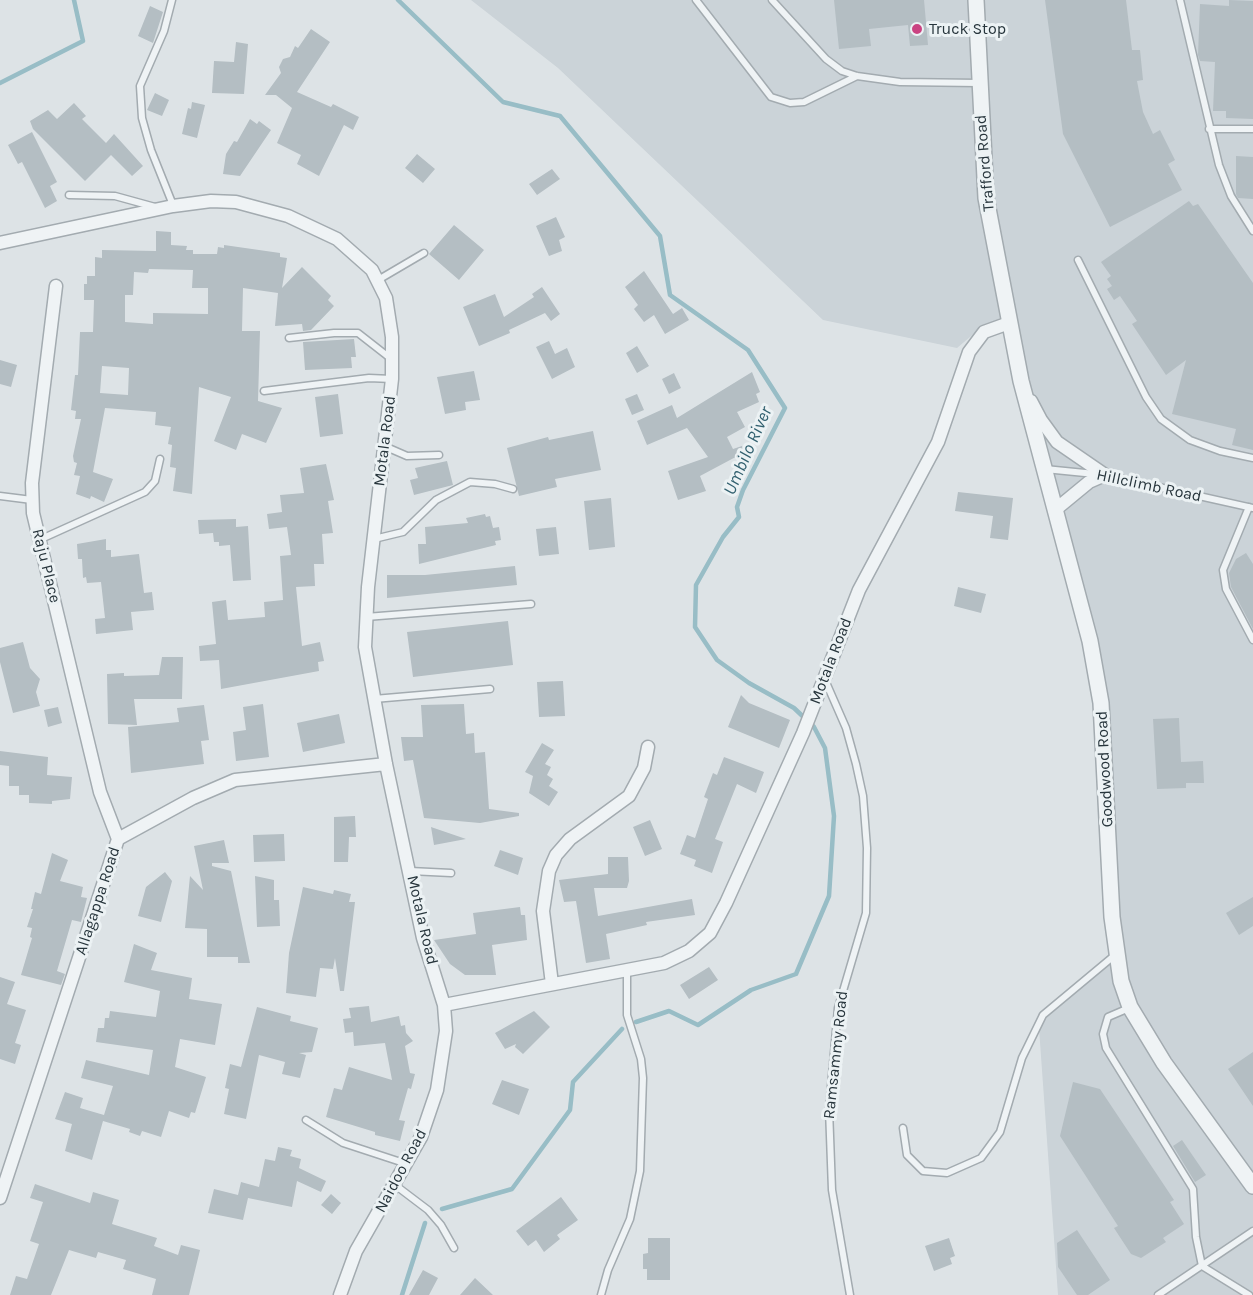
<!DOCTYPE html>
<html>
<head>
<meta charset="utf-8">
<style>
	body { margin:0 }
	canvas { display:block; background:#dde3e6 }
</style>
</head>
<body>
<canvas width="1253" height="1295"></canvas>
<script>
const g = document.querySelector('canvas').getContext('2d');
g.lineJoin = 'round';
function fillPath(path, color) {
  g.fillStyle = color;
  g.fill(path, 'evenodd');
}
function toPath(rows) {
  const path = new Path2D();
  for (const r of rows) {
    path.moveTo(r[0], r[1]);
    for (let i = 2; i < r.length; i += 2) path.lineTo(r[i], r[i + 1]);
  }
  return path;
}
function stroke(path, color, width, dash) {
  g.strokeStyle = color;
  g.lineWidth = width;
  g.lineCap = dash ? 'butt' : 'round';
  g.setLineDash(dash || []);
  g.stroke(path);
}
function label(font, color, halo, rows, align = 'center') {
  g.font = font + ' Karla,sans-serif';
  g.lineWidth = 6;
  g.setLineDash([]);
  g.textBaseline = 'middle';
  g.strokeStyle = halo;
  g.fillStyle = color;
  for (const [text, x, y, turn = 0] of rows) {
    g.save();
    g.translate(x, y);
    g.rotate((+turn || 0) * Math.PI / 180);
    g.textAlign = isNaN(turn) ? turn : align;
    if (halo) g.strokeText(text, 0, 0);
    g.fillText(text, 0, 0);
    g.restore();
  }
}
const built = toPath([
	[471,0,1253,0,1253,1295,1058,1295,1038,1014,1114,953,1098,702,1006,321,983,326,957,348,823,320,558,68]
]);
const stream = toPath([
	[398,0,503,102,560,116,660,236,670,295,748,350,785,408,743,490,737,507,739,517,723,537,696,585,695,627,717,660,749,683,794,708,814,727,825,748,834,816,829,896,796,974,751,990,698,1025,669,1011,636,1022],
	[0,83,83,41,74,0],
	[442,1209,512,1189,570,1110,573,1082,622,1029],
	[402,1295,425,1223]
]);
const building = toPath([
	[834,0,924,0,928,45,910,46,908,25,869,29,871,46,839,49],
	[1045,0,1126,0,1132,50,1140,50,1143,80,1137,81,1143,112,1153,134,1160,130,1175,160,1168,164,1182,190,1110,227,1063,134],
	[1229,0,1253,1,1253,119,1226,118,1226,111,1213,111,1215,62,1200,61,1198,55,1200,4,1229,6],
	[150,6,163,12,153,43,138,36],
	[311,29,330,42,297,92,331,107,333,104,359,117,353,130,344,125,319,176,297,164,301,155,277,143,292,108,276,95,265,95,281,73,279,67,283,59,290,57,295,46,298,48],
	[236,42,248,44,244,94,212,93,214,61,234,62],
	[155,93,169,100,162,116,147,110],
	[192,102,205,105,197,138,182,134,188,108,191,109],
	[74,103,86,116,82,119,106,143,114,134,143,166,132,176,111,155,85,181,33,129,30,121,48,110,57,119],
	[250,119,257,124,259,121,271,130,240,176,223,174,226,154,234,141,237,142],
	[32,132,57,182,50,186,57,201,45,208,22,162,18,164,8,145],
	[417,154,435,169,423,183,405,168],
	[1236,156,1253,157,1253,199,1238,198,1236,194],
	[552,169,560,179,537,195,529,184],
	[1189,201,1193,206,1198,204,1253,283,1253,450,1232,445,1236,429,1172,414,1186,360,1166,375,1132,324,1137,321,1120,296,1114,300,1107,289,1112,286,1107,279,1111,276,1101,262],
	[556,217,565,237,559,240,562,251,549,256,536,226],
	[454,225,484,250,459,280,429,254],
	[156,231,171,232,171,245,187,246,186,250,193,250,193,254,217,254,218,247,224,248,224,245,280,253,280,257,287,258,282,288,302,267,331,296,328,300,334,306,311,330,303,331,302,324,275,326,278,293,243,288,242,331,260,331,258,401,282,408,266,443,242,434,236,450,214,441,231,397,199,387,192,494,173,491,176,468,170,467,172,445,168,444,171,427,155,425,156,412,105,408,93,472,113,479,104,502,91,496,90,499,76,494,80,476,74,475,77,463,74,462,73,456,81,419,75,419,76,411,71,410,75,375,78,375,80,332,93,332,94,300,84,300,84,284,87,284,87,276,95,276,95,257,102,258,102,250,156,251],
	[149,269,193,270,192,288,208,288,208,314,153,313,153,324,125,322,125,295,133,295,134,272,148,273],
	[102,366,129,368,128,395,100,393],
	[644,271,673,314,682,308,689,320,665,334,654,315,644,322,634,309,638,305,625,287],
	[542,287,560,314,551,321,545,313,509,330,510,333,479,346,463,307,495,294,504,317,534,297,532,294],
	[354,339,356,357,351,357,352,368,305,370,303,342],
	[549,341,555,354,567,348,575,367,552,379,536,347],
	[637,346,649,366,637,373,626,353],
	[0,360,17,365,11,387,0,384],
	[474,371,480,400,465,402,466,410,445,414,437,377],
	[752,372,760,392,756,394,759,402,737,412,745,427,727,437,733,449,742,446,745,452,700,476,706,491,678,500,668,471,708,457,687,428,647,445,637,421,672,405,677,418],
	[674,373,681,388,669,394,662,379],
	[338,394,343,434,320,437,315,397],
	[637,394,644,410,632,415,625,399],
	[593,431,601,470,555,479,557,487,519,496,507,448,548,437,549,440],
	[447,461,453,485,414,495,410,480,418,478,415,468],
	[326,464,334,500,328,501,333,533,322,534,324,564,314,564,315,586,296,587,302,646,320,642,324,661,318,662,319,671,221,689,219,660,200,661,199,646,216,644,212,602,226,600,228,620,265,617,264,602,283,600,280,556,291,555,287,527,269,529,267,514,282,512,280,495,304,493,300,468],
	[958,492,1013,498,1008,540,990,538,993,516,955,511],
	[611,498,615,547,589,550,584,501],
	[485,514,486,517,490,516,493,528,499,527,501,540,495,541,496,545,419,564,418,544,426,544,425,527,468,523,466,518],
	[236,519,236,527,248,526,251,580,233,581,230,545,219,546,219,542,214,542,213,533,199,534,198,520],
	[556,527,559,554,539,556,536,529],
	[106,539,106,550,111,550,111,557,139,554,144,593,152,592,154,610,131,612,133,630,96,634,95,619,105,618,101,582,87,583,86,577,83,578,82,559,78,559,77,544],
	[1246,553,1253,564,1253,629,1231,587,1229,573,1236,559],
	[515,566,517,585,387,598,387,575,425,575],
	[958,587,986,594,981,613,954,606],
	[508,621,513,665,413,677,407,632],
	[23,642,30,668,40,679,36,692,40,706,13,713,0,662,0,648],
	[162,657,183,657,182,699,134,699,137,725,108,724,107,674,124,673,124,676,159,675],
	[563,681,565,716,539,717,537,682],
	[741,695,749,703,790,720,779,748,728,727],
	[263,704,269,757,236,761,233,732,246,730,243,707],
	[464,704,466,734,474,733,475,753,485,752,489,809,519,813,519,816,480,823,424,818,413,760,404,761,401,737,423,737,421,705],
	[204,705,209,740,201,741,204,764,131,773,128,727,179,722,177,708],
	[58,707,62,723,48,727,44,710],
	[339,714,345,743,303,752,297,723],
	[1179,718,1181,762,1203,761,1204,783,1186,783,1186,788,1157,789,1153,719],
	[542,743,554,750,545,764,551,767,547,775,553,779,549,786,558,792,549,806,529,793,533,776,525,772],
	[0,751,48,757,47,775,72,777,70,799,52,801,52,804,29,803,29,795,19,795,19,786,9,786,9,766,0,765],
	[724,757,764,772,756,793,737,784,715,839,723,842,712,873,694,866,696,860,680,854,687,835,695,838,708,799,704,797,713,773,717,775],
	[355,816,356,837,349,837,348,862,334,862,334,817],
	[650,820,662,849,645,856,633,827],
	[431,827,466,839,434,845],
	[284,834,285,861,254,862,253,835],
	[224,840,229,863,212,863,212,866,231,871,250,963,238,963,238,957,207,957,207,929,185,928,190,876,203,890,194,846],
	[500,850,523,858,518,875,494,866],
	[52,853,68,860,60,881,83,887,81,897,87,898,81,922,72,920,57,971,65,974,61,985,21,975,32,938,30,937,32,928,27,927,33,909,31,909,35,892,41,894],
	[608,857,628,857,629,881,627,888,594,888,598,916,692,899,695,915,646,922,647,925,606,934,610,959,586,963,576,901,564,902,559,880,608,874],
	[165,872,172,881,161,922,138,916,146,887],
	[255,876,274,880,274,900,279,900,280,926,257,927],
	[303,887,333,894,334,890,351,894,349,902,355,902,344,991,340,991,335,958,333,969,320,968,316,997,286,993,289,953],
	[1253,897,1253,926,1239,935,1226,913],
	[520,907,521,915,525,915,527,940,492,945,496,975,465,975,450,964,434,940,476,934,473,913],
	[134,944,157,953,151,970,192,978,189,999,222,1004,215,1045,180,1039,175,1067,206,1077,195,1113,191,1112,189,1118,169,1111,161,1137,142,1131,140,1136,129,1132,130,1129,103,1121,92,1160,65,1151,72,1124,55,1119,65,1092,83,1098,80,1108,104,1115,113,1086,81,1078,86,1060,149,1075,153,1050,96,1042,98,1028,104,1028,105,1018,109,1018,110,1011,156,1017,160,991,124,982],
	[709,967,718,980,689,999,680,985],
	[0,977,15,982,7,1004,26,1010,15,1043,21,1045,15,1064,0,1059],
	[369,1006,371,1022,399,1016,401,1026,405,1025,406,1033,413,1041,405,1046,410,1073,415,1074,411,1089,408,1088,399,1120,405,1121,400,1141,375,1135,375,1132,326,1117,334,1088,342,1090,349,1067,392,1080,385,1043,354,1046,353,1032,345,1033,343,1019,351,1018,349,1008],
	[257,1007,291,1016,290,1021,318,1028,312,1052,299,1053,306,1055,300,1078,282,1074,285,1062,259,1055,246,1119,224,1114,229,1089,225,1088,230,1064,241,1067],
	[534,1011,550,1027,523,1054,515,1047,516,1044,505,1049,495,1033],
	[1253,1052,1253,1106,1228,1069],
	[502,1080,529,1089,519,1115,492,1104],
	[1073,1082,1100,1089,1174,1200,1170,1202,1184,1224,1163,1238,1166,1242,1141,1258,1131,1254,1114,1228,1118,1226,1060,1136],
	[1182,1140,1206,1175,1195,1182,1173,1146],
	[278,1147,292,1150,290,1156,301,1159,299,1168,326,1181,321,1192,297,1181,292,1207,248,1198,243,1220,208,1213,214,1189,238,1195,241,1182,259,1187,265,1159,275,1161],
	[35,1184,90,1203,93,1192,119,1200,112,1224,157,1238,154,1246,178,1255,181,1245,200,1250,189,1295,152,1295,156,1279,123,1269,126,1260,98,1252,96,1258,69,1250,51,1295,10,1295,16,1276,27,1279,39,1244,30,1241,43,1202,30,1198],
	[331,1194,341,1203,332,1214,321,1205],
	[561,1197,578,1220,557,1235,560,1239,544,1252,536,1240,528,1246,516,1231],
	[1077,1230,1110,1280,1088,1295,1077,1295,1058,1267,1057,1243],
	[648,1238,670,1238,670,1280,647,1280,647,1269,643,1269,643,1254,648,1253],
	[949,1238,955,1256,950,1258,952,1264,934,1271,925,1246],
	[423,1270,438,1278,429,1295,409,1295],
	[475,1278,493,1295,460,1295]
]);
const service = toPath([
	[172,0,164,31,140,86,142,118,151,150,173,205],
	[696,0,771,97,790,103,804,102,857,76],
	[772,0,826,59,842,71,857,76,900,82,979,83],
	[1180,0,1219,165,1231,196,1253,231],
	[1209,129,1253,129],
	[69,195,115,196,155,207],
	[1078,260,1146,397,1161,419,1190,440,1220,451,1253,458],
	[378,280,424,253],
	[289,338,334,333,358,333,390,358],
	[264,391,369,378,392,379],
	[384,446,407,456,439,455],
	[1045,469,1105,475,1253,508],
	[0,496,32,500],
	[1249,507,1223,570,1226,589,1253,640],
	[374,539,403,532,436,500,470,482,495,484,513,489],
	[39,540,145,492,155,481,160,459],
	[366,617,531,604],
	[825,680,846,728,856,764,863,796,867,848,866,913,838,1008,829,1109,832,1190,850,1295],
	[374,699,490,689],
	[410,871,451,873],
	[1129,1008,1108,1017,1103,1034,1106,1048,1193,1189,1196,1237,1202,1266,1249,1295],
	[306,1120,343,1143,407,1164],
	[903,1128,907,1155,923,1171,947,1173,981,1158,1000,1132,1022,1058,1043,1015,1115,955],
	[395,1185,428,1210,441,1225,454,1248],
	[601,1295,608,1270,630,1219,640,1171,643,1078,641,1059,627,1015,627,972],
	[1158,1295,1253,1231]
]);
const minor = toPath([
	[0,243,173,206,211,201,236,202,288,216,337,239,372,270,386,298,392,337,392,379,368,587,365,647,386,764,423,938,444,1005,446,1031,437,1090,421,1137,356,1251,340,1295],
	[56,286,32,483,33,513,100,792,118,839],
	[1031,401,1041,420,1057,442,1105,475],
	[1055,510,1089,482,1105,475],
	[552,984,543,911,549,871,556,855,570,839,629,796,644,768,648,747],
	[444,1005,664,963,689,951,710,933,726,903,803,733,859,590,938,442,969,352,984,332,1009,323],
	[0,1198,118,839,193,798,235,780,386,764]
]);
const tertiary = toPath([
	[976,0,986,198,1021,381,1090,641,1101,703,1112,917,1121,981,1130,1007,1164,1063,1253,1186]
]);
const markers = [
	[917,29,6,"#ca4382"]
];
const poiNames = [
	["Truck Stop",929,29]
];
const streetNames = [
	["Trafford Road",985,163,-95],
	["Motala Road",385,441,-83],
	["Hillclimb Road",1149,486,12],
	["Raju Place",46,566,76],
	["Motala Road",831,661,-69],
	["Goodwood Road",1105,769,-93],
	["Allagappa Road",98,901,-72],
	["Motala Road",422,920,77],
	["Ramsammy Road",836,1055,-84],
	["Naidoo Road",401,1171,-62]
];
const waterNames = [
	["Umbilo River",748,451,-66]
];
fillPath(built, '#cbd3d8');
stroke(stream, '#98bdc6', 4.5);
fillPath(building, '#b4bec3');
stroke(service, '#a3abb0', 9);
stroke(minor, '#a3abb0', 15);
stroke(tertiary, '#a3abb0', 18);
stroke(service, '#eff3f5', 6);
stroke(minor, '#eff3f5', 12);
stroke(tertiary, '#eff3f5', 15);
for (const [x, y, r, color] of markers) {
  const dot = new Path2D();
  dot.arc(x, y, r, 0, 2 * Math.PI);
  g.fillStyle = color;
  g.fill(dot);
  stroke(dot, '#ecf2f4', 2);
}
label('16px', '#27353c', '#ecf2f4', poiNames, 'left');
label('16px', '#27353c', '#ecf2f4', streetNames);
label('italic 18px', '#32606f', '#ecf2f4', waterNames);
</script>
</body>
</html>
